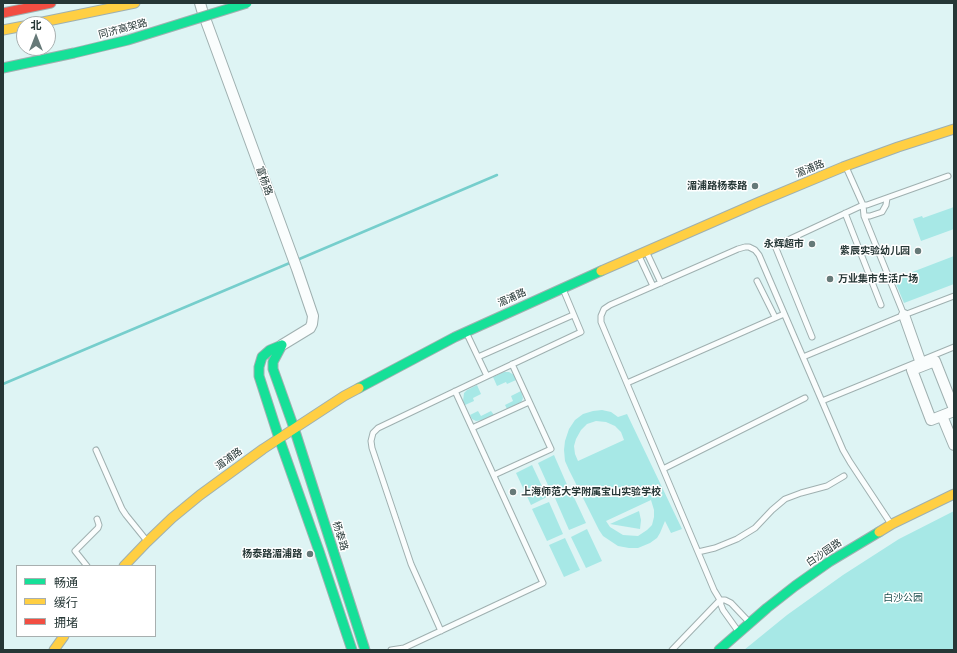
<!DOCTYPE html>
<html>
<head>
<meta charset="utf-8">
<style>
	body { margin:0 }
	#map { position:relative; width:957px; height:653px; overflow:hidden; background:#def4f4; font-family:"IBM Plex Sans","Noto Sans SC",sans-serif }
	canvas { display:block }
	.frame { position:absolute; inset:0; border:4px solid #263736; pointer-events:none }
	.legend { position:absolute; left:16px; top:565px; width:140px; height:72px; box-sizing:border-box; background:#fff; border:1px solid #a8afaf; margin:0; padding:5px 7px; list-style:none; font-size:12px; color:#263736 }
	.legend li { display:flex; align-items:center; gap:8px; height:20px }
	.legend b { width:20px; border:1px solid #a8afaf }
	.north { position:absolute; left:16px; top:16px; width:40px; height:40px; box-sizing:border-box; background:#fff; border:1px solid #a8afaf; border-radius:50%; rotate:0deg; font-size:11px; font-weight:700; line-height:16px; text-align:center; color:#263736 }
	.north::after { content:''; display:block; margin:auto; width:14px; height:18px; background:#667978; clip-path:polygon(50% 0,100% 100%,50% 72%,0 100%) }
</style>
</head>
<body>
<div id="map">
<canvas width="957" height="653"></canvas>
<div class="frame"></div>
<ul class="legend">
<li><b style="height:5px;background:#16e098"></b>畅通</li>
<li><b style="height:5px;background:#ffcf43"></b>缓行</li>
<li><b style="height:5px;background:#f24e42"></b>拥堵</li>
</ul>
<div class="north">北</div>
</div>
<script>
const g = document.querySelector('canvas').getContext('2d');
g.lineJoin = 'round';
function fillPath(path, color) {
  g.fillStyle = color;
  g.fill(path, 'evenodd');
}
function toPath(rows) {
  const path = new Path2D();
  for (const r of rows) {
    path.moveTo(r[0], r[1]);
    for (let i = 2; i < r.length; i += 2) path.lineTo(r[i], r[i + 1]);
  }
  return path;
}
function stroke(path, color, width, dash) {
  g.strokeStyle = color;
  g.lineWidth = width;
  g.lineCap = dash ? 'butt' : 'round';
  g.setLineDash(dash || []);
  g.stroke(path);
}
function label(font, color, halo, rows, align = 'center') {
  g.font = font + ' "IBM Plex Sans","Noto Sans SC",sans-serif';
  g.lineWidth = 3;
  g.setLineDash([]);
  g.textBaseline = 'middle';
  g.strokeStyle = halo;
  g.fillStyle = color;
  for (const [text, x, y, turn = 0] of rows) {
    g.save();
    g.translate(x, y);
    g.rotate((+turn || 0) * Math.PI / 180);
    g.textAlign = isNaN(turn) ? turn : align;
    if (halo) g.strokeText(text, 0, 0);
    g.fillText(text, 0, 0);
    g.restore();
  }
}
const green = toPath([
	[954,207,954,229,921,241,913,219,922,216,923,218],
	[954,256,954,284,904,303,894,279],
	[504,372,509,372,514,375,516,380,507,384,506,382,497,386,493,377],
	[477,385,481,394,473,398,474,401,465,405,463,401,464,393,467,390],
	[521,391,523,398,522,401,519,404,507,409,505,405,513,401,511,396],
	[602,410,611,412,618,417,627,414,682,529,671,533,665,521,660,533,657,538,650,543,638,548,629,548,618,546,603,536,599,530,569,470,565,461,564,450,565,441,569,429,575,420,583,414,593,411],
	[596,421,606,422,615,426,621,432,624,440,578,461,575,454,574,446,576,439,581,430,587,424],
	[651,500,654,510,654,517,652,525,647,530,638,536,623,535,610,527,606,521],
	[478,411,481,416,491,411,494,415,483,420,476,421,472,419,470,415],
	[554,455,568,487,552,494,538,463],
	[532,465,547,497,531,505,516,473],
	[571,491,586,523,569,530,555,498],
	[549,502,563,534,547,541,532,509],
	[639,511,641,520,640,529,610,524],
	[954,511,954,650,744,650,787,615,843,575,899,539],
	[587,529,602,561,586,568,571,537],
	[565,538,580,570,564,577,549,545]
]);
const stream = toPath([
	[297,260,497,175],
	[3,384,292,262]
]);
const lane = toPath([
	[846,167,863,205,864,216,904,315],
	[845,213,881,305],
	[864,216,870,216,882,212,886,205,887,198],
	[646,251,661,283],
	[639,256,653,286],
	[757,281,775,317],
	[466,332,487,376],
	[812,337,775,246,863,205,867,205,948,176],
	[478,357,573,315],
	[803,357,904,315,954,296],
	[627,383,784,314],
	[822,401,954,347],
	[472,428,529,402],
	[96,450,122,509,126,515,147,541],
	[663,469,805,398],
	[494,475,551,449,512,364],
	[698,552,715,548,737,539,755,528,772,510,785,499,801,493,827,486,844,476],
	[87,566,75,551,98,528,99,525,97,519],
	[441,631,411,564,372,448,371,441,373,433,378,428,483,378,581,332,563,289],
	[738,631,723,610,721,605,720,600,714,590,601,322,601,316,604,309,610,305,738,249,745,247,749,247,755,250,759,255,843,450,850,462,891,524],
	[391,650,404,648,543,583,455,391],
	[672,650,720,600,725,600,731,603,749,622]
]);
const street = toPath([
	[200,3,202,10,297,269,313,316,312,324,310,328,282,345],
	[904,315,922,366],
	[954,409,935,361,912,370,931,420,954,411],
	[942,416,954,445]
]);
const fast = toPath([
	[282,345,270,350,262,357,259,367,259,376,279,438,319,551,352,650],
	[282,345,273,362,273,369,294,428,365,650],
	[359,388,455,337,601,271],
	[719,650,767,608,795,586,829,562,879,532]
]);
const slow = toPath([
	[33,24,135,3],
	[3,30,24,26],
	[601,271,759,202,843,167,898,147,954,129],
	[879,532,892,524,954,494],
	[124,566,147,542,172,518,200,495,263,449,344,396,359,388],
	[54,650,64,636]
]);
const jam = toPath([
	[3,13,51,3]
]);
const fastBridge = toPath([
	[3,68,74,53,128,40,247,3]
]);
const markers = [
	[755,186,4,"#667978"],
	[812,244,4,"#667978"],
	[918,251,4,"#667978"],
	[830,279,4,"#667978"],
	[513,492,4,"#667978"],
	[310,554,4,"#667978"]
];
const streetNames = [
	["同济高架路",123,29,-15],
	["湄浦路",810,169,-22],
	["富杨路",264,181,70],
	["湄浦路",512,298,-24],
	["湄浦路",229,459,-36],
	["杨泰路",340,536,73],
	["白沙园路",824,553,-34]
];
const poiNames = [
	["湄浦路杨泰路",747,186],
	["永辉超市",804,244],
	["紫辰实验幼儿园",910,251],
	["万业集市生活广场",838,279,"left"],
	["上海师范大学附属宝山实验学校",521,492,"left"],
	["杨泰路湄浦路",302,554]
];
const parkNames = [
	["白沙公园",903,598]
];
fillPath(green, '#a7e8e6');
stroke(stream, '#76cecc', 2.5);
stroke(lane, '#9fb0b0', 7);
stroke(street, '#9fb0b0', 12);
stroke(fast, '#9fb0b0', 11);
stroke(slow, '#9fb0b0', 11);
stroke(jam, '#9fb0b0', 11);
stroke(lane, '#fafdfd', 5);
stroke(street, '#fafdfd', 10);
stroke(fast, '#16e098', 9);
stroke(slow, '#ffcf43', 9);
stroke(jam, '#f24e42', 9);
stroke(fastBridge, '#9fb0b0', 11, []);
stroke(fastBridge, '#16e098', 9);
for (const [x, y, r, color] of markers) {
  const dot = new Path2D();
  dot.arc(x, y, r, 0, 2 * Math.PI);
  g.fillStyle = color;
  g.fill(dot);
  stroke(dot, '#fff', 1.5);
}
label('10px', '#263736', '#fff', streetNames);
label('bold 10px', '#263736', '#fff', poiNames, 'right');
label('10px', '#1f5150', '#fff', parkNames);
</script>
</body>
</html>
